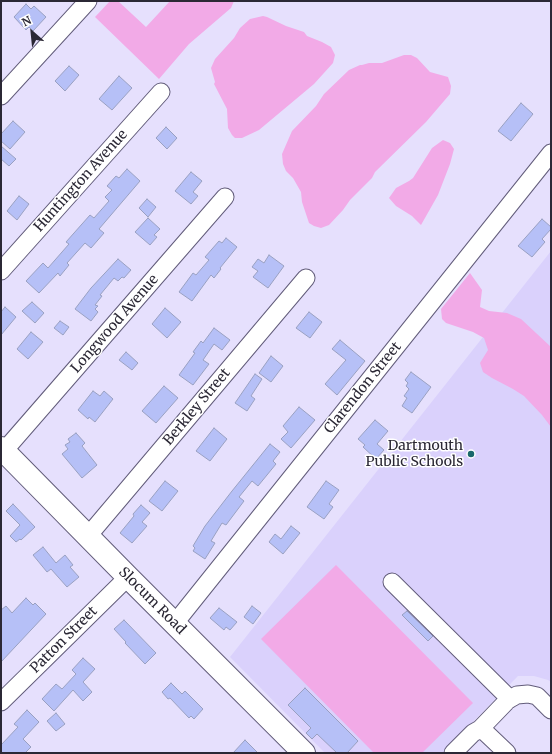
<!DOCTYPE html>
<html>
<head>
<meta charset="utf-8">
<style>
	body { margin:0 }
	#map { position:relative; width:552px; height:754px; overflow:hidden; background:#e6e0fd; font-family:Merriweather,serif }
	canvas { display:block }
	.frame { position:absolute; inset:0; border:2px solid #2b2835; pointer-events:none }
	.north { position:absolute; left:12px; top:12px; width:40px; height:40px; -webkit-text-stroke:3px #fff; paint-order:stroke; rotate:333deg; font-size:11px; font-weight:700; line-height:16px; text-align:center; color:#2b2835 }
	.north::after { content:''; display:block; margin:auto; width:14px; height:18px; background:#2b2835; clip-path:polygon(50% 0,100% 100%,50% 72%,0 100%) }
</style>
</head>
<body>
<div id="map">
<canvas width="552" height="754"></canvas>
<div class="frame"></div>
<div class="north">N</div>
</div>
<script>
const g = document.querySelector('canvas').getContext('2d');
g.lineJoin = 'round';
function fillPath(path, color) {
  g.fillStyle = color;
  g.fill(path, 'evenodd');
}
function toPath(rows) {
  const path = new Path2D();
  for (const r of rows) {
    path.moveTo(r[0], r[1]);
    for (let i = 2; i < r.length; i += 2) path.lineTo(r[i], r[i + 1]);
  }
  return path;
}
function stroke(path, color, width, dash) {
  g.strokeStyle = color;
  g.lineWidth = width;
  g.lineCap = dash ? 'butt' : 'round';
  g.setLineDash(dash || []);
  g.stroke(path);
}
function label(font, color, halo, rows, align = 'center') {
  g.font = font + ' Merriweather,serif';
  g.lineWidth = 3;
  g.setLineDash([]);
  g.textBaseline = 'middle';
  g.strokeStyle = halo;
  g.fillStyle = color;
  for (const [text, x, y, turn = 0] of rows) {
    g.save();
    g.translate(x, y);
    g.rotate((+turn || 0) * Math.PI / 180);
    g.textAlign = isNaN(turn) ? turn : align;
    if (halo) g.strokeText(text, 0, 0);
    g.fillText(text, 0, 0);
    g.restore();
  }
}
const built = toPath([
	[551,251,551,682,548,680,534,676,518,676,442,753,325,753,230,657]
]);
const green = toPath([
	[110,1,118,1,146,27,170,1,234,1,231,8,189,44,159,79,95,17],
	[263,16,267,17,286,26,304,32,307,36,322,42,331,47,335,55,333,63,314,84,259,130,242,138,235,138,232,135,228,128,227,109,214,84,215,82,211,68,215,59,234,38,240,28,250,19],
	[404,55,411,55,417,58,430,72,448,77,451,86,450,94,426,122,375,172,372,178,350,200,343,210,329,225,321,228,314,226,309,223,302,202,301,192,293,178,286,171,283,164,282,154,292,131,316,106,324,94,349,70,360,65,362,65,369,63,382,63],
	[443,140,450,143,454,149,450,164,438,195,421,225,412,216,396,206,389,198,396,188,409,181,413,178,432,148],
	[470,273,482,290,480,307,489,311,507,313,521,319,551,347,551,427,542,415,524,396,513,389,492,378,483,372,480,363,488,350,484,338,473,332,446,323,442,319,441,309],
	[336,565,473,703,422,753,374,753,261,639]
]);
const building = toPath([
	[26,4,31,9,34,6,46,17,33,31,29,27,26,30,14,17,26,4],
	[69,66,79,75,65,91,55,81,69,66],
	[119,76,132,88,112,110,99,99,119,76],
	[521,103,533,114,511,141,498,131,521,103],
	[13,121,25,132,10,149,1,141,1,134,13,121],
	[166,127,177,138,167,149,156,138,166,127],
	[1,146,16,159,9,166,1,159,1,146],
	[127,169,140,181,99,229,104,233,91,248,85,243,67,263,69,265,60,276,58,273,39,293,26,281,43,263,48,268,69,244,66,242,90,215,94,218,109,201,105,197,112,190,107,186,116,176,119,178,127,169],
	[191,172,202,181,193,192,198,196,191,204,175,191,191,172],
	[19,196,29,204,17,220,7,211,19,196],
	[147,199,156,207,148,217,139,208,147,199],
	[148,218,160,229,154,235,157,237,150,245,135,232,148,218],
	[542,219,551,227,551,229,542,239,545,242,532,257,518,246,542,219],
	[226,238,237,247,220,268,221,269,214,278,211,275,192,301,179,292,193,273,196,275,209,260,205,257,219,241,222,243,226,238],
	[269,255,284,266,268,288,253,277,258,271,252,267,258,259,264,263,269,255],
	[118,259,131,270,124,278,122,277,118,281,114,278,100,295,102,296,95,305,98,306,95,309,98,312,91,321,75,309,91,288,118,259],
	[32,302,44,313,35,323,22,311,32,302],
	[5,307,16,317,1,335,1,312,5,307],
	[165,308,181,322,167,338,152,324,165,308],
	[309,312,322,322,310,338,296,328,309,312],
	[60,321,69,327,63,335,54,328,60,321],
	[214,328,230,340,222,350,214,344,203,360,209,364,193,385,179,375,195,353,193,352,201,341,203,343,214,328],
	[31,332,43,342,28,359,17,349,31,332],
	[340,340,365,361,337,395,325,384,346,360,332,349,340,340],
	[126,352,138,363,132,370,119,360,126,352],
	[271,356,283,366,271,382,259,373,271,356],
	[411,372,431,387,412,413,402,406,407,398,404,396,409,389,406,386,408,383,405,380,411,372],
	[255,374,262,379,251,396,255,399,247,411,235,403,255,374],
	[164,386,178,398,156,423,142,411,164,386],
	[93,391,100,396,104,391,113,399,95,422,89,417,88,419,78,410,93,391],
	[299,407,315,420,291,448,281,439,288,432,283,426,299,407],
	[375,420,388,431,377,444,384,450,376,459,363,447,365,445,358,439,375,420],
	[214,428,227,439,210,461,196,451,214,428],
	[76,433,85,443,82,446,97,465,82,478,62,454,68,449,65,445,70,442,68,439,76,433],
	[270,444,280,452,273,461,276,464,258,486,252,481,239,497,244,501,226,525,222,523,211,541,215,543,205,559,193,551,195,548,193,546,205,526,232,491,270,444],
	[165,481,178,491,162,511,149,501,165,481],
	[326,481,339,490,329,504,333,507,324,519,307,507,326,481],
	[13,504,35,527,21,540,20,539,16,542,10,536,20,525,6,511,13,504],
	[141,505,150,513,142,522,147,526,132,543,120,533,134,516,133,514,141,505],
	[291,526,300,533,283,554,269,542,275,534,281,539,291,526],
	[43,547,56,563,65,555,73,565,70,567,79,577,67,587,51,569,47,572,33,555,43,547],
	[26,598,33,605,35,603,46,614,1,662,1,610,6,606,12,613,26,598],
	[252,606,261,613,253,624,244,617,252,606],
	[219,608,237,622,230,630,226,627,224,630,210,618,219,608],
	[407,611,433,636,428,641,402,615,407,611],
	[124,620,156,653,145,664,125,643,126,642,114,629,124,620],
	[83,658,95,669,83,682,92,692,83,701,73,690,54,711,42,699,56,684,62,689,76,674,72,670,83,658],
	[171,683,182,694,185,691,203,709,194,719,191,716,189,718,170,698,168,699,162,692,171,683],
	[305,688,358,741,347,753,337,753,317,734,312,739,306,733,311,728,288,705,305,688],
	[27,710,39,722,23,739,31,747,25,753,1,753,1,745,18,727,14,724,27,710],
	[56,713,65,724,56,731,47,721,56,713],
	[245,740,258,753,233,753,245,740]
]);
const minor = toPath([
	[1,96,88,1],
	[1,271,161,92],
	[4,451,225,197],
	[88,536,306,278],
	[392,582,510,699],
	[175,623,551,153],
	[1,702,128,577],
	[480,729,508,700,517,695,528,694,537,696,551,710],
	[453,753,473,733,480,729,486,733,507,753]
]);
const major = toPath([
	[1,448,128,577,304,753]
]);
const markers = [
	[471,454,4,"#19676c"]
];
const streetNames = [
	["Huntington Avenue",81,181,-48],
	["Longwood Avenue",115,324,-49],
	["Clarendon Street",363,388,-51],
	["Berkley Street",197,407,-50],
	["Slocum Road",152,601,45],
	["Patton Street",64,640,-45]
];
const poiNames = [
	["Dartmouth",463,446],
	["Public Schools",463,462]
];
fillPath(built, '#dad1fc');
fillPath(green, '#f2aae7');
fillPath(building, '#b6c0f7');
stroke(building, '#99a0c1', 1);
stroke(minor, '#625c7a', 19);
stroke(major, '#625c7a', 24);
stroke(minor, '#fff', 17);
stroke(major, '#fff', 22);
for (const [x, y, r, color] of markers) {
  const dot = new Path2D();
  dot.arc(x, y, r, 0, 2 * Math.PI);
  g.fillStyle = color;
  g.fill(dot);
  stroke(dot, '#fff', 1.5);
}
label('14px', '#2b2835', '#fff', streetNames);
label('14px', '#2b2835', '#fff', poiNames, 'right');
</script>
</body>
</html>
